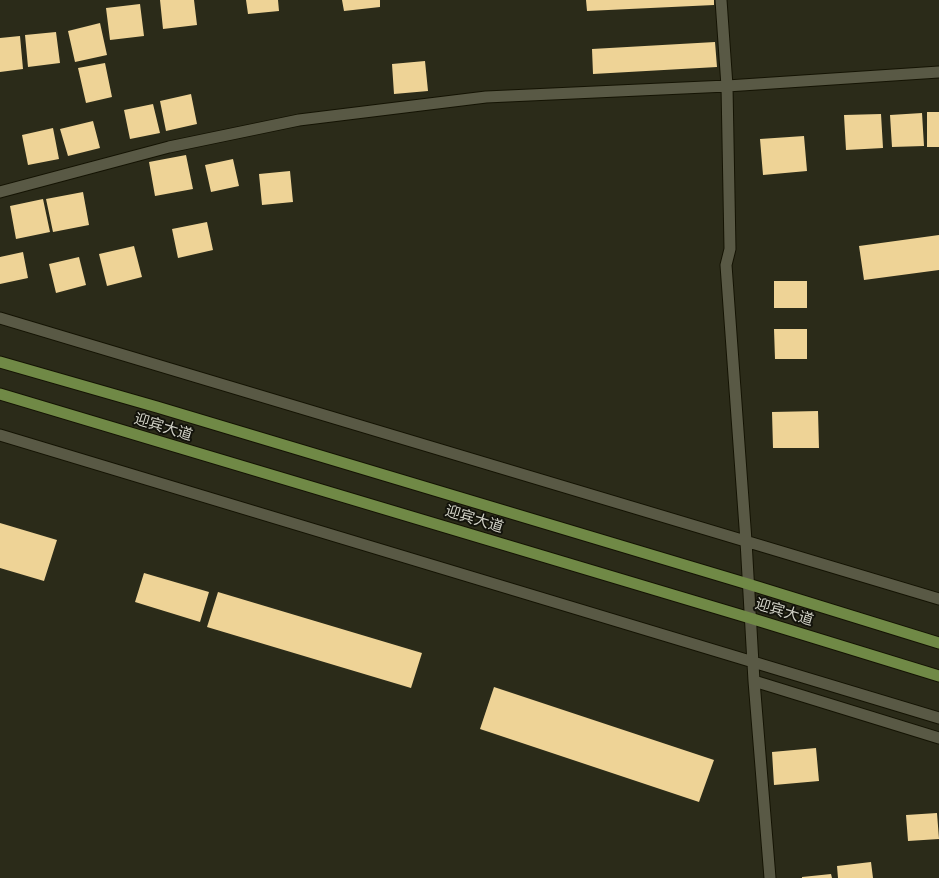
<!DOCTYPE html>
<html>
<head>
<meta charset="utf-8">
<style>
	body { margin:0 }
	canvas { display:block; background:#2b2b19 }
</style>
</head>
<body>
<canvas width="939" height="878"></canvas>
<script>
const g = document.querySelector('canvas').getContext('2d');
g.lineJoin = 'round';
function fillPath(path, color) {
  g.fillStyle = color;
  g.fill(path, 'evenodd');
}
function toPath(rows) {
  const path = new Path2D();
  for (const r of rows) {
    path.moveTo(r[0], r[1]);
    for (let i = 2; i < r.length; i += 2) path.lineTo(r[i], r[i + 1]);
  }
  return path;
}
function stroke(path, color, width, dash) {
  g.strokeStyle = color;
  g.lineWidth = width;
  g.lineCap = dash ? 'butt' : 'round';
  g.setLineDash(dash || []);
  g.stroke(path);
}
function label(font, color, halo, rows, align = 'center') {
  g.font = font + ' "Titillium Web","Noto Sans SC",sans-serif';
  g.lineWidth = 4;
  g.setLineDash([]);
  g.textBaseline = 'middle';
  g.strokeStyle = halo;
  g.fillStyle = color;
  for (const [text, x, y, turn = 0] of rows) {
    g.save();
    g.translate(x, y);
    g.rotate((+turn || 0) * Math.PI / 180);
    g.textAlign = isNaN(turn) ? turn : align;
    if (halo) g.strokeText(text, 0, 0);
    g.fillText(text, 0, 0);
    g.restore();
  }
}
const building = toPath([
	[160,0,194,0,197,25,163,29],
	[246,0,278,0,279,11,248,14],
	[342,0,380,0,380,7,344,11],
	[586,0,714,0,714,5,587,11],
	[140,4,144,36,110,40,106,8],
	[100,23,107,55,75,62,68,31],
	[56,32,60,63,28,67,25,35],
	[20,36,23,69,0,72,0,38],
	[715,42,717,67,593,74,592,49],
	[425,61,428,91,394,94,392,64],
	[105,63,112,97,86,103,78,68],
	[191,94,197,124,166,131,160,101],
	[153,104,160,133,130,139,124,110],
	[927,112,939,112,939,147,927,147],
	[922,113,924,146,892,147,890,115],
	[881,114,883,148,846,150,844,115],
	[93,121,100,148,68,156,60,129],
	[53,128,59,159,28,165,22,135],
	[804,136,807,171,763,175,760,139],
	[186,155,193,189,155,196,149,162],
	[233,159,239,186,211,192,205,165],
	[290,171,293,202,262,205,259,174],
	[83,192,89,225,53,232,46,199],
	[43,199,50,232,16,239,10,206],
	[207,222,213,250,178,258,172,229],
	[939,235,939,270,864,280,859,246],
	[134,246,142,277,107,286,99,254],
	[23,252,28,278,0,284,0,257],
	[79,257,86,285,56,293,49,264],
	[774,281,807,281,807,308,774,308],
	[774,329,807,329,807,359,775,359],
	[818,411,819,448,773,448,772,412],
	[0,523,57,540,44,581,0,568],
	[144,573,209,592,200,622,135,602],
	[218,592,422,653,411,688,207,627],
	[494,687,714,760,699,802,480,729],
	[816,748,819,781,774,785,772,752],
	[937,813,939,839,908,841,906,815],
	[871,862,873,878,838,878,837,866],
	[831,874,832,878,802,878,802,877]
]);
const minor = toPath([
	[721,0,727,86,730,249,726,265,746,541,754,681,770,878],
	[0,192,169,147,299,120,486,97,727,86,939,72],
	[0,318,939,599],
	[0,435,939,718],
	[754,681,939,738]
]);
const primary = toPath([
	[0,362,157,407,748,584,939,643],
	[0,394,750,618,939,676]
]);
const streetNames = [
	["迎宾大道",163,428,17],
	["迎宾大道",474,520,17],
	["迎宾大道",784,613,17]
];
fillPath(building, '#eed396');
stroke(minor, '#141303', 13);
stroke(primary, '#141303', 13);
stroke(minor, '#595945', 11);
stroke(primary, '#708946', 11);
label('15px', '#d3d3c8', '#13130b', streetNames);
</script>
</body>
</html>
